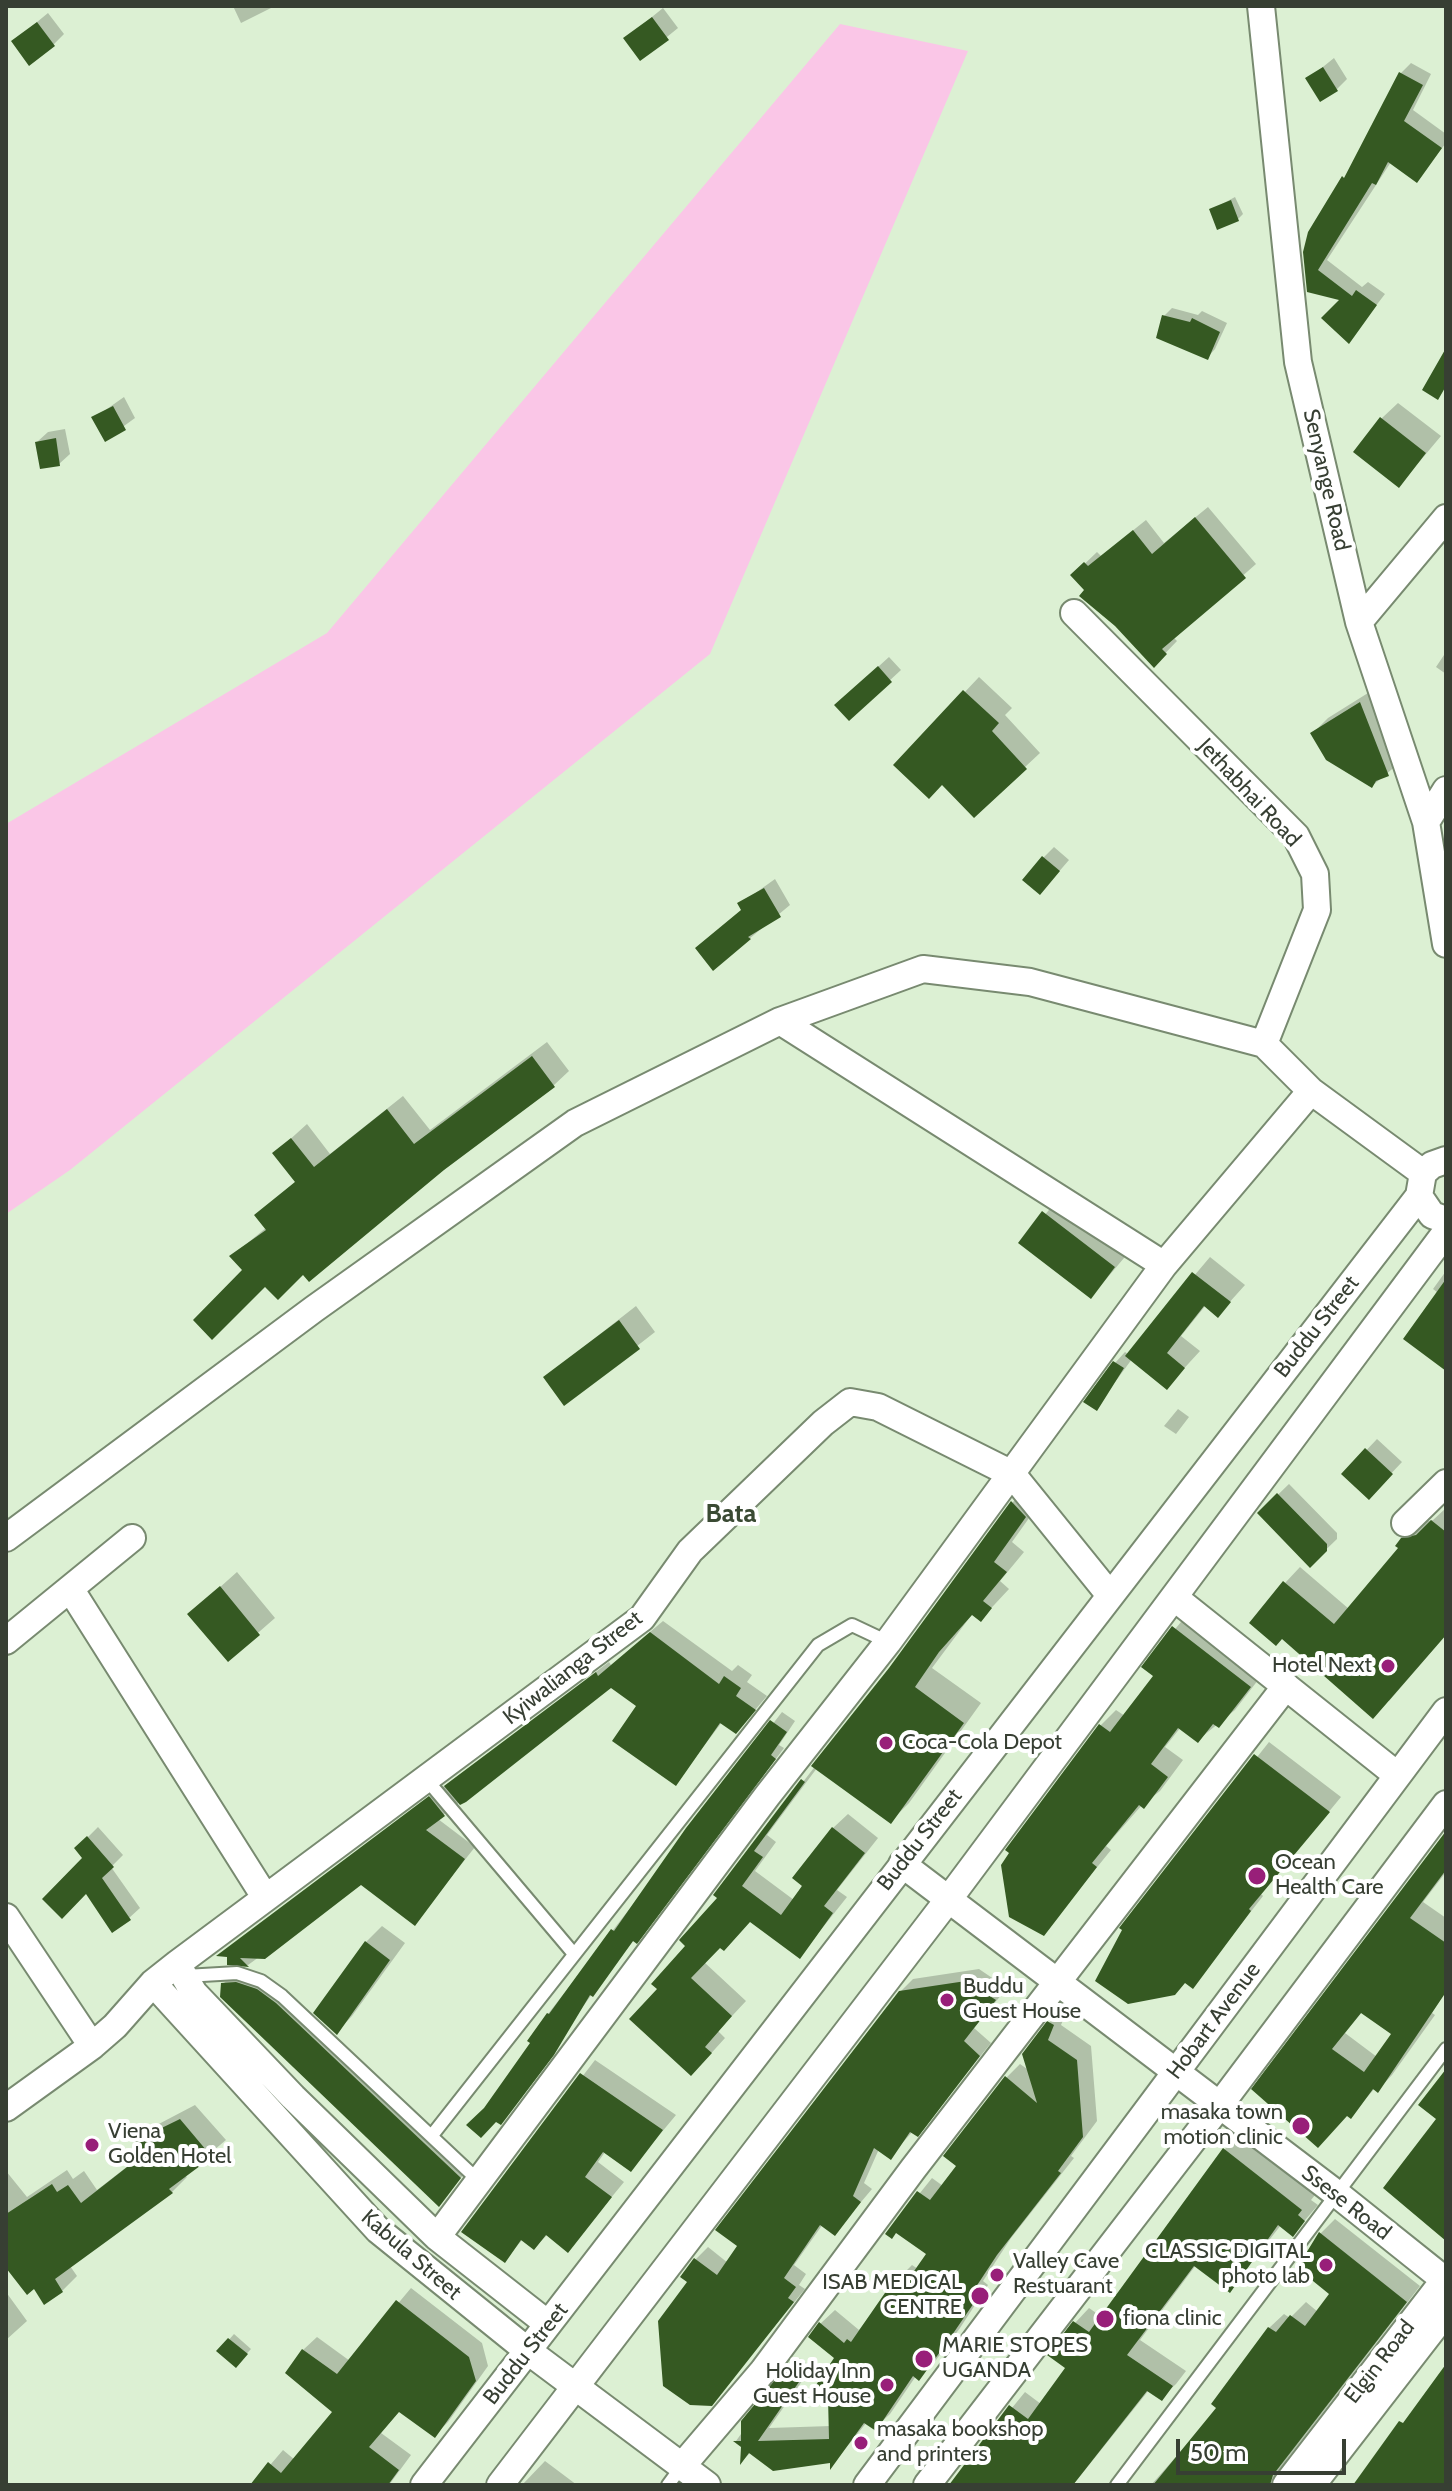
<!DOCTYPE html>
<html>
<head>
<meta charset="utf-8">
<style>
	body { margin:0 }
	#map { position:relative; width:1452px; height:2491px; overflow:hidden; background:#dcf0d3; font-family:Cabin,sans-serif }
	canvas { display:block }
	.frame { position:absolute; inset:0; border:8px solid #373f33; pointer-events:none }
	.scale { position:absolute; left:1176px; top:2439px; width:170px; height:36px; box-sizing:border-box; border:4px solid #373f33; border-top:0; padding-left:10px; font-size:24px; line-height:28px; white-space:nowrap; color:#373f33; -webkit-text-stroke:6px #fff; paint-order:stroke }
</style>
</head>
<body>
<div id="map">
<canvas width="1452" height="2491"></canvas>
<div class="frame"></div>
<div class="scale">50 m</div>
</div>
<script>
const g = document.querySelector('canvas').getContext('2d');
g.lineJoin = 'round';
function fillPath(path, color) {
  g.fillStyle = color;
  g.fill(path, 'evenodd');
}
function toPath(rows) {
  const path = new Path2D();
  for (const r of rows) {
    path.moveTo(r[0], r[1]);
    for (let i = 2; i < r.length; i += 2) path.lineTo(r[i], r[i + 1]);
  }
  return path;
}
function stroke(path, color, width, dash) {
  g.strokeStyle = color;
  g.lineWidth = width;
  g.lineCap = dash ? 'butt' : 'round';
  g.setLineDash(dash || []);
  g.stroke(path);
}
function label(font, color, halo, rows, align = 'center') {
  g.font = font + ' Cabin,sans-serif';
  g.lineWidth = 8;
  g.setLineDash([]);
  g.textBaseline = 'middle';
  g.strokeStyle = halo;
  g.fillStyle = color;
  for (const [text, x, y, turn = 0] of rows) {
    g.save();
    g.translate(x, y);
    g.rotate((+turn || 0) * Math.PI / 180);
    g.textAlign = isNaN(turn) ? turn : align;
    if (halo) g.strokeText(text, 0, 0);
    g.fillText(text, 0, 0);
    g.restore();
  }
}
const green = toPath([
	[840,24,968,51,710,654,70,1170,6,1214,6,824,327,633]
]);
const shadow = toPath([
	[233,6,275,6,241,23],
	[663,8,678,28,641,58,626,38],
	[48,13,64,34,53,45,14,41],
	[1334,58,1347,79,1337,89,1308,79],
	[1411,63,1431,74,1413,110,1446,134,1446,143,1417,180,1391,162,1327,260,1362,287,1368,282,1385,294,1348,342,1342,299,1309,290,1309,233,1350,170,1401,73],
	[1235,197,1243,214,1238,219,1211,210],
	[1172,308,1198,315,1202,311,1227,323,1215,349,1207,358,1164,316],
	[124,397,135,418,106,439,94,418],
	[1398,403,1441,436,1399,486,1382,418],
	[65,429,70,454,59,464,37,442,48,432],
	[1208,507,1256,564,1173,637,1177,641,1154,665,1073,575,1097,552,1101,556,1146,520,1164,543],
	[1446,652,1446,674,1436,667],
	[889,657,901,670,849,718,847,695],
	[979,677,1012,708,1005,715,1040,753,1025,767,942,782,896,765],
	[1376,688,1404,759,1372,786,1312,734,1328,718],
	[1054,847,1069,860,1050,882,1043,858],
	[775,879,790,905,714,968,743,909,740,904],
	[547,1042,569,1071,554,1085,303,1272,245,1270,232,1256,267,1227,257,1215,296,1181,275,1153,307,1124,330,1154,403,1096,430,1130],
	[1065,1191,1135,1245,1091,1297,1021,1243],
	[1210,1257,1245,1285,1218,1315,1206,1305,1181,1336,1200,1351,1167,1387,1132,1359,1096,1408,1115,1363,1125,1352,1128,1354],
	[1446,1271,1446,1368,1442,1296,1433,1289],
	[636,1306,655,1332,564,1403,545,1377],
	[1178,1409,1189,1417,1176,1434,1164,1426],
	[1377,1439,1402,1462,1369,1497,1344,1474],
	[1031,1484,1044,1497,1012,1542,1024,1552,1000,1581,1009,1589,981,1619,973,1613,932,1668,981,1703,909,1803,890,1822,817,1768,767,1835,776,1842,755,1871,794,1900,833,1828,848,1814,878,1838,837,1890,847,1897,800,1956,751,1920,704,1962,746,2001,718,2031,725,2038,706,2059,660,1989,720,1898,716,1895,890,1669,1013,1502],
	[1289,1484,1337,1533,1337,1539,1310,1565,1259,1513],
	[1446,1508,1446,1635,1389,1701,1285,1583,1300,1567,1349,1609,1401,1548,1403,1540,1419,1523,1433,1520],
	[237,1572,275,1618,228,1659,190,1614],
	[1190,1611,1265,1671,1235,1710,1198,1740,1181,1727,1165,1747,1183,1760,1160,1791,1142,1805,1106,1846,1111,1850,1043,1934,1100,1726,1116,1710,1125,1716,1156,1676,1144,1667],
	[663,1621,732,1671,738,1665,752,1675,747,1682,767,1696,736,1732,722,1722,676,1783,639,1705,611,1685,438,1819,475,1847,415,1923,361,1883,248,1965,229,1963,229,1955,221,1954,609,1662,611,1665],
	[782,1712,795,1721,779,1745,784,1748,646,1931,634,1940,592,1994,500,2123,486,2109,533,2043,548,2014],
	[1269,1742,1341,1797,1261,1894,1263,1896,1193,1986,1122,1928],
	[98,1827,123,1855,111,1867,140,1908,129,1918,85,1858,87,1838],
	[1446,1834,1446,1872,1423,1902,1446,1918,1446,1991,1432,2013,1435,2015,1392,2075,1378,2090,1375,2088,1351,2116,1254,2089],
	[1362,2012,1394,2034,1377,2057,1345,2033],
	[382,1926,405,1943,352,2016,337,2032,366,1942],
	[979,1969,1007,1988,974,2028,991,2043,917,2134,913,2131,890,2157,879,2149,864,2183,872,2189,834,2234,823,2224,794,2265,806,2274,799,2285,805,2289,711,2404,690,2282,696,2259,708,2247,728,2263,900,1992,913,1979],
	[234,1973,287,1993,470,2167,439,2204,223,1984],
	[1063,2008,1067,2011,1061,2025,1091,2046,1097,2121,1071,2156,1074,2158,1011,2238,983,2281,988,2285,960,2328,933,2364,919,2378,916,2376,890,2414,875,2428,867,2422,832,2465,832,2460,751,2452,743,2460,743,2446,736,2441,785,2372,799,2358,812,2367,769,2428,831,2426,837,2357,820,2324,835,2310,859,2330,898,2279,912,2265,918,2269,929,2254,897,2231,888,2233,932,2178,943,2186,958,2166,1006,2078,1020,2064,1030,2071,1049,2023],
	[595,2060,676,2115,631,2169,605,2152,598,2162,624,2182,568,2250,548,2234,534,2248,523,2239,504,2261,463,2232],
	[195,2105,226,2140,184,2175,187,2177,172,2192,70,2266,77,2276,62,2291,34,2286,6,2265,6,2171,27,2197,67,2170,73,2179,84,2171,97,2190,146,2152,138,2142,153,2127],
	[1239,2135,1315,2195,1311,2200,1318,2205,1293,2234,1281,2225,1230,2290,1196,2265,1140,2340,1186,2371,1176,2384,1161,2398,1149,2390,1073,2485,949,2485,1025,2392,1041,2404,1068,2368,1075,2323,1089,2308,1102,2317,1225,2149],
	[1335,2219,1420,2286,1287,2459,1284,2470,1273,2485,1151,2485,1219,2408,1269,2328,1284,2314,1290,2318,1306,2302,1318,2312,1332,2294,1320,2234],
	[411,2288,482,2343,488,2366,448,2422,434,2436,400,2410,381,2433,411,2455,389,2485,253,2485,283,2450,295,2460,335,2412,303,2350,317,2337,350,2361],
	[6,2292,27,2321,6,2340],
	[234,2334,251,2349,236,2365,219,2351],
	[545,2461,577,2485,522,2485]
]);
const building = toPath([
	[652,17,669,40,640,61,623,38],
	[37,22,55,46,29,66,11,41],
	[1323,67,1338,91,1320,102,1305,78],
	[1399,72,1423,85,1404,121,1442,148,1417,183,1388,162,1376,185,1372,183,1318,270,1352,296,1356,290,1377,305,1349,344,1321,318,1339,300,1307,292,1303,252,1308,232,1342,176,1344,178],
	[1231,200,1239,221,1217,230,1209,209],
	[1162,315,1190,322,1192,318,1220,332,1208,360,1156,338],
	[1446,348,1446,386,1438,400,1422,390],
	[113,406,126,430,105,442,91,417],
	[1380,417,1426,453,1399,488,1353,452],
	[56,438,60,466,40,469,35,442],
	[1195,517,1246,578,1162,649,1167,654,1154,668,1115,626,1079,596,1084,590,1070,575,1084,562,1088,566,1133,530,1152,554],
	[878,666,892,682,849,721,834,705],
	[963,690,999,723,992,731,1027,769,974,818,942,785,929,799,893,765],
	[1360,702,1389,776,1376,781,1372,788,1326,760,1310,733],
	[1042,856,1060,871,1040,895,1022,880],
	[764,888,781,917,748,937,751,939,713,971,695,948,741,910,737,903],
	[532,1056,555,1087,444,1170,309,1282,303,1275,278,1300,265,1287,212,1340,193,1320,242,1270,229,1256,266,1230,254,1215,295,1182,272,1153,291,1138,314,1167,387,1109,414,1144],
	[1042,1211,1115,1267,1091,1299,1018,1243],
	[1192,1272,1231,1302,1218,1318,1204,1306,1167,1353,1185,1368,1167,1390,1125,1356],
	[1446,1279,1446,1371,1403,1339],
	[619,1320,640,1349,564,1406,543,1377],
	[1113,1361,1124,1368,1097,1411,1083,1402],
	[1365,1448,1393,1474,1369,1500,1341,1474],
	[1277,1493,1327,1544,1327,1551,1310,1568,1257,1513],
	[1011,1501,1026,1517,994,1562,1007,1572,983,1601,992,1608,981,1622,972,1615,939,1652,915,1687,964,1723,891,1824,811,1766,889,1668],
	[1431,1520,1446,1532,1446,1635,1373,1719,1282,1639,1276,1646,1249,1623,1283,1581,1334,1624,1398,1548,1395,1546,1401,1538,1416,1535],
	[220,1586,260,1635,228,1662,187,1614],
	[1172,1626,1251,1687,1219,1728,1213,1724,1198,1743,1178,1728,1151,1764,1168,1777,1144,1809,1139,1805,1092,1863,1097,1867,1044,1936,1009,1917,1001,1865,1009,1853,1005,1850,1099,1724,1110,1732,1153,1676,1141,1667],
	[650,1632,719,1684,724,1676,741,1688,736,1696,756,1710,736,1734,720,1723,676,1786,612,1741,636,1706,611,1688,466,1802,460,1805,444,1786,596,1672,598,1676],
	[770,1720,787,1732,771,1755,776,1759,637,1944,633,1941,593,1997,590,1995,554,2055,501,2125,496,2122,481,2138,466,2125,484,2108,530,2043,527,2041,547,2013,549,2014,611,1929,614,1931,686,1828],
	[1254,1754,1330,1812,1249,1909,1251,1911,1193,1989,1185,1983,1175,1995,1128,2004,1095,1981,1122,1930,1119,1928],
	[801,1779,805,1782,754,1851,763,1857,742,1886,781,1915,802,1886,792,1878,832,1827,865,1853,824,1906,833,1913,800,1959,750,1922,724,1951,720,1948,691,1978,732,2016,705,2047,712,2053,691,2076,629,2019,657,1989,651,1984,685,1946,679,1940,717,1898,713,1895],
	[429,1796,445,1816,426,1830,465,1859,415,1926,361,1885,265,1959,240,1958,249,1967,227,1965,227,1957,216,1956],
	[1446,1831,1446,1870,1410,1918,1446,1943,1446,1992,1378,2093,1373,2089,1351,2119,1347,2116,1318,2148,1251,2089],
	[1361,2013,1391,2034,1364,2072,1332,2049],
	[87,1836,114,1867,102,1878,131,1920,112,1933,86,1894,62,1919,42,1899,82,1858,74,1848],
	[365,1941,390,1960,337,2035,313,2013],
	[966,1981,996,2000,964,2041,980,2056,918,2137,910,2132,891,2160,874,2148,853,2196,861,2202,835,2236,820,2225,784,2278,796,2287,788,2298,794,2302,712,2406,690,2405,663,2386,658,2321,687,2282,680,2277,694,2258,717,2275,737,2246,715,2230,899,1991],
	[236,1982,257,1989,276,2003,461,2178,439,2207,220,1997,221,1983],
	[1047,2021,1054,2025,1048,2040,1077,2060,1083,2137,1058,2171,1061,2173,997,2255,970,2296,976,2300,950,2338,919,2381,913,2376,876,2431,864,2423,830,2470,830,2463,773,2471,749,2453,740,2465,741,2447,733,2441,741,2441,741,2421,783,2370,799,2382,758,2441,829,2439,828,2397,814,2388,834,2358,808,2337,819,2322,844,2343,847,2339,851,2342,896,2277,905,2284,926,2254,896,2233,892,2239,885,2234,917,2191,930,2200,956,2166,943,2156,1005,2076,1037,2103,1022,2054],
	[1446,2069,1446,2241,1383,2188,1436,2119,1418,2105],
	[580,2073,663,2130,631,2172,603,2152,585,2177,612,2197,568,2253,546,2235,534,2250,521,2240,505,2263,461,2232],
	[180,2119,212,2157,169,2189,173,2193,55,2279,63,2292,44,2305,34,2289,27,2295,6,2268,6,2214,52,2184,57,2192,68,2185,81,2203,145,2153,135,2141],
	[1223,2148,1302,2210,1298,2215,1305,2221,1293,2237,1278,2225,1230,2293,1194,2266,1127,2355,1173,2386,1162,2401,1147,2391,1073,2485,949,2485,1009,2405,1028,2419,1065,2368,1047,2355,1073,2321,1089,2332],
	[1319,2232,1407,2302,1273,2475,1270,2485,1153,2485,1216,2408,1211,2404,1268,2327,1276,2332,1290,2315,1305,2326,1329,2294,1297,2268],
	[396,2300,469,2357,476,2381,435,2438,399,2412,369,2447,399,2470,388,2485,250,2485,268,2462,281,2473,332,2412,285,2373,302,2349,337,2374],
	[228,2338,248,2354,236,2368,216,2351],
	[1446,2364,1446,2485,1353,2485,1399,2421,1403,2423]
]);
const lane = toPath([
	[427,1780,574,1954],
	[185,1976,237,1973,261,1981,282,1996,479,2181],
	[433,2134,818,1645,852,1625,888,1642],
	[668,2485,682,2466],
	[1117,2485,1446,2049]
]);
const street = toPath([
	[1261,6,1298,362,1359,622,1426,822,1446,944],
	[1074,613,1296,836,1315,874,1317,910,1264,1044],
	[1359,622,1446,518],
	[1426,822,1446,790],
	[780,1021,1164,1265],
	[1446,1160,1432,1165,1423,1173,1419,1196,1432,1215,1446,1220],
	[1405,1523,1446,1483],
	[6,1538,314,1309,575,1123,780,1021,923,969,1030,982,1264,1044,1311,1091,1423,1173],
	[71,1590,265,1897],
	[1175,1598,1397,1775],
	[6,1641,132,1538],
	[902,1864,1337,2194,1446,2281],
	[6,1917,92,2046],
	[177,1964,194,1993,293,2097,437,2237,548,2324],
	[153,1983,378,2230,528,2351,707,2485],
	[6,2108,92,2046,115,2026,153,1983,177,1964,642,1618,690,1551,823,1423,850,1402,878,1407,1012,1474,1109,1594],
	[437,2237,767,1796,888,1642,1164,1265,1311,1091],
	[682,2466,763,2371,913,2169,1286,1686],
	[424,2485,1419,1196],
	[500,2485,948,1900,1446,1232],
	[867,2485,1446,1711],
	[927,2485,1219,2106,1446,1804],
	[1286,2485,1446,2278],
	[1312,2485,1446,2312]
]);
const markers = [
	[1388,1666,8,"#981f79"],
	[886,1743,8,"#981f79"],
	[1257,1876,10,"#981f79"],
	[947,2000,8,"#981f79"],
	[1301,2126,10,"#981f79"],
	[92,2145,8,"#981f79"],
	[1326,2265,8,"#981f79"],
	[997,2275,8,"#981f79"],
	[980,2296,10,"#981f79"],
	[1105,2319,10,"#981f79"],
	[924,2359,10,"#981f79"],
	[887,2385,8,"#981f79"],
	[861,2443,8,"#981f79"]
];
const streetNames = [
	["Senyange Road",1326,480,77],
	["Jethabhai Road",1249,793,47],
	["Buddu Street",1317,1327,-52],
	["Kyiwalianga Street",573,1668,-38],
	["Buddu Street",920,1840,-52],
	["Hobart Avenue",1214,2021,-53],
	["Ssese Road",1346,2203,38],
	["Kabula Street",411,2255,41],
	["Buddu Street",526,2354,-52],
	["Elgin Road",1380,2362,-52]
];
const poiNames = [
	["Hotel Next",1372,1666,"right"],
	["Coca-Cola Depot",902,1743],
	["Ocean",1275,1863],
	["Health Care",1275,1888],
	["Buddu",963,1987],
	["Guest House",963,2012],
	["masaka town",1283,2113,"right"],
	["motion clinic",1283,2138,"right"],
	["Viena",108,2132],
	["Golden Hotel",108,2157],
	["CLASSIC DIGITAL",1310,2252,"right"],
	["photo lab",1310,2277,"right"],
	["Valley Cave",1013,2262],
	["Restuarant",1013,2287],
	["ISAB MEDICAL",962,2283,"right"],
	["CENTRE",962,2308,"right"],
	["fiona clinic",1123,2319],
	["MARIE STOPES",942,2346],
	["UGANDA",942,2371],
	["Holiday Inn",871,2372,"right"],
	["Guest House",871,2397,"right"],
	["masaka bookshop",877,2430],
	["and printers",877,2455]
];
const quarterNames = [
	["Bata",731,1514]
];
fillPath(green, '#fac6e7');
fillPath(shadow, '#0003');
fillPath(building, '#355922');
stroke(lane, '#788a70', 16);
stroke(street, '#788a70', 30);
stroke(lane, '#fff', 12);
stroke(street, '#fff', 26);
for (const [x, y, r, color] of markers) {
  const dot = new Path2D();
  dot.arc(x, y, r, 0, 2 * Math.PI);
  g.fillStyle = color;
  g.fill(dot);
  stroke(dot, '#fff', 3);
}
label('22px', '#373f33', '#fff', streetNames);
label('22px', '#373f33', '#fff', poiNames, 'left');
label('bold 26px', '#3a4a33', '#fff', quarterNames);
</script>
</body>
</html>
